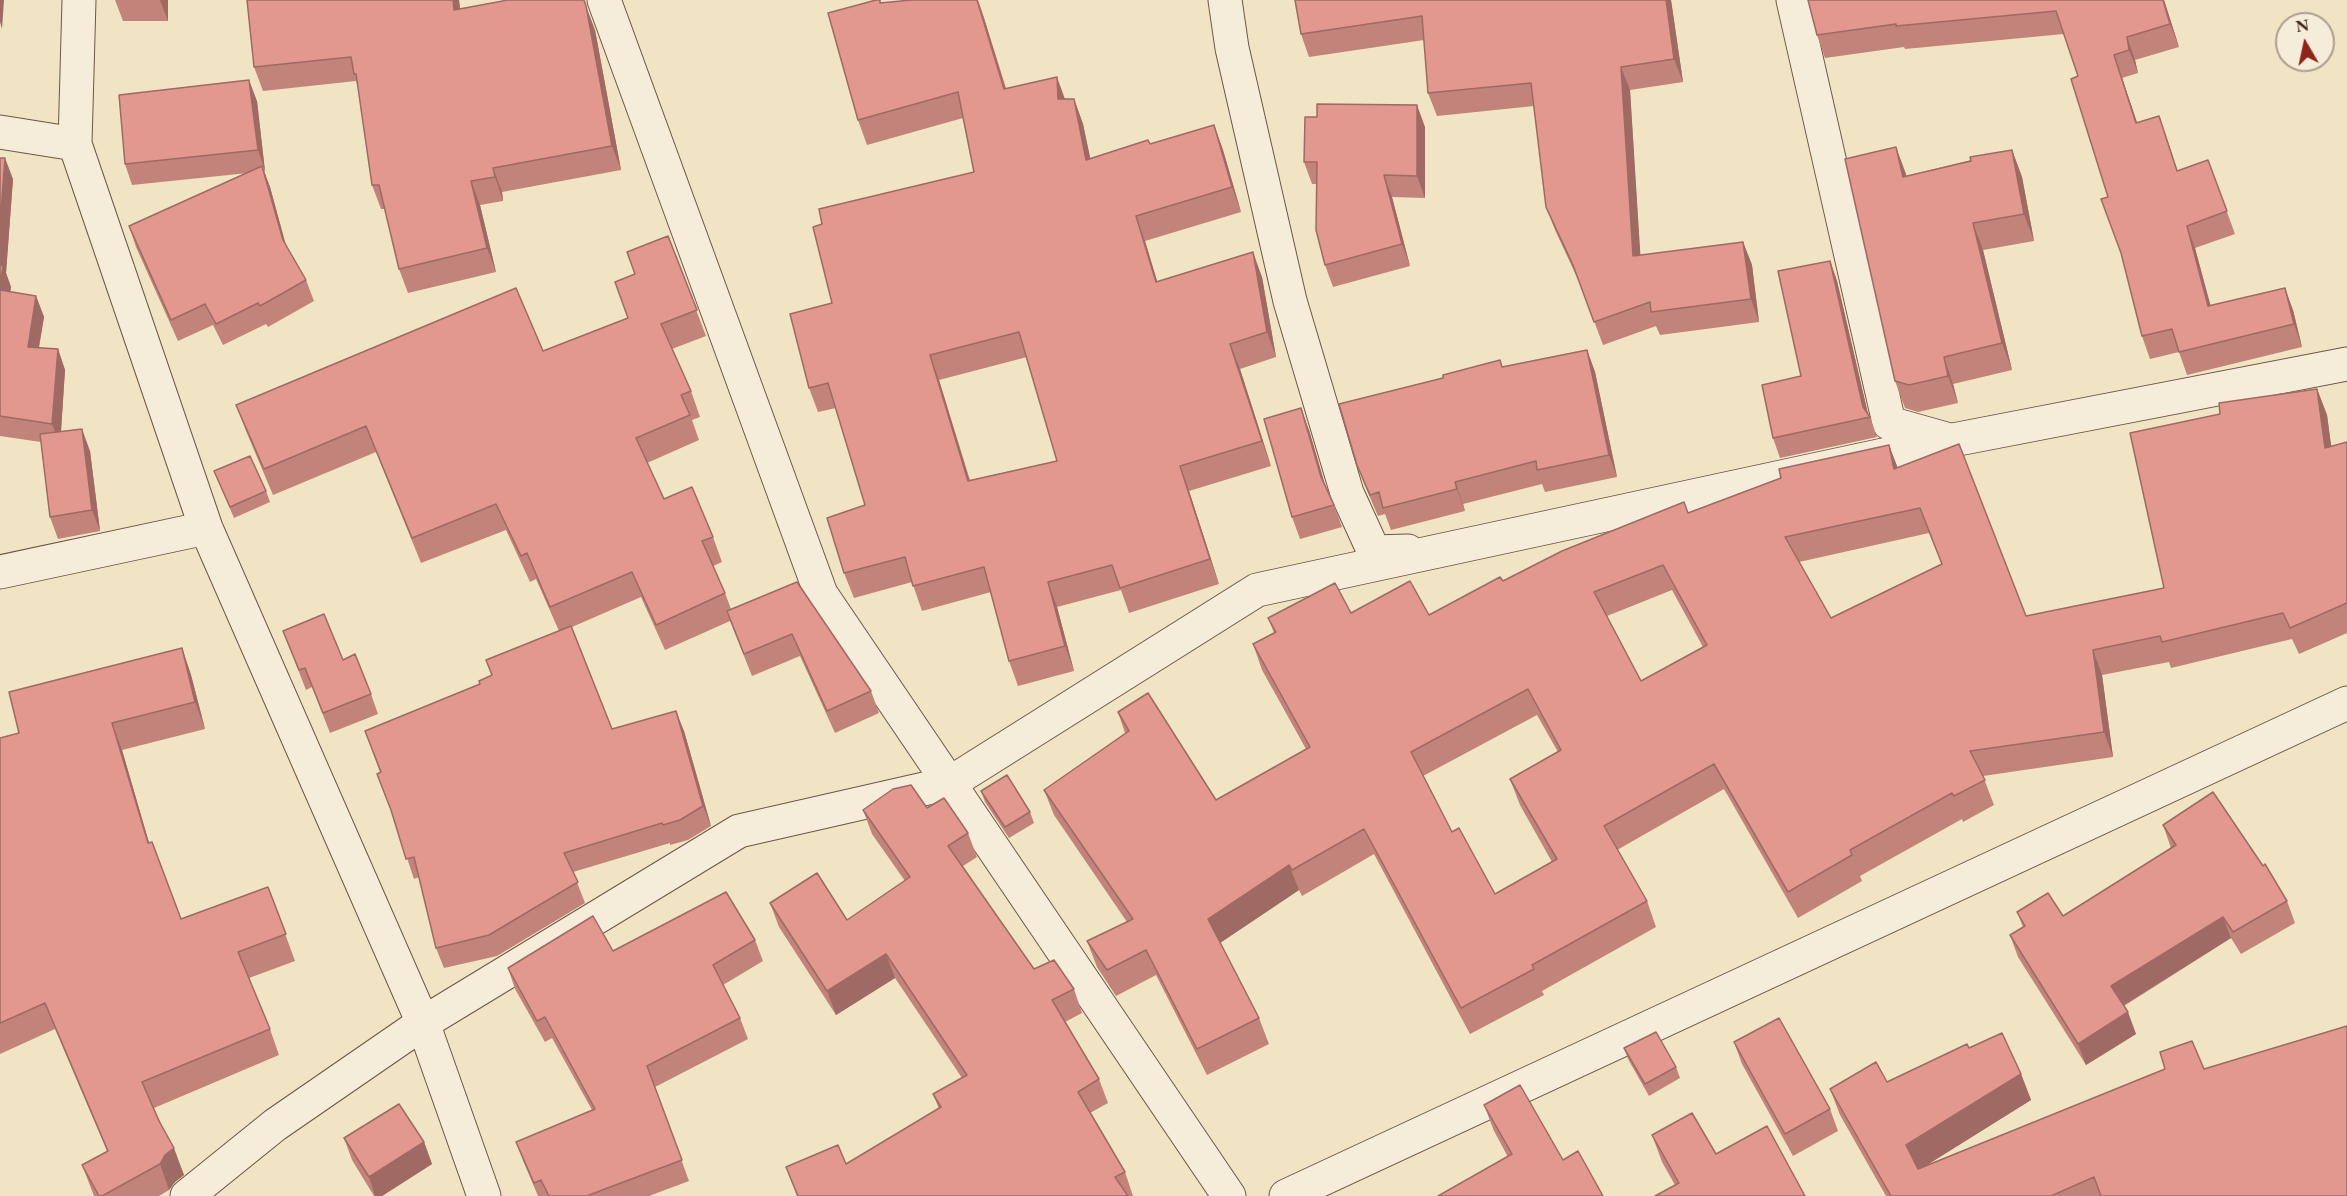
<!DOCTYPE html>
<html>
<head>
<meta charset="utf-8">
<style>
	body { margin:0 }
	#map { position:relative; width:2347px; height:1196px; overflow:hidden; background:#f0e4c5; font-family:"EB Garamond",serif }
	canvas { display:block }
	.north { position:absolute; left:2275px; top:12px; width:60px; height:60px; box-sizing:border-box; background:#f5edd9; border:2px solid #ad9e8d; border-radius:50%; rotate:351deg; font-size:16px; font-weight:700; line-height:24px; text-align:center; color:#40281a }
	.north::after { content:''; display:block; margin:auto; width:21px; height:27px; background:#8f2418; clip-path:polygon(50% 0,100% 100%,50% 72%,0 100%) }
</style>
</head>
<body>
<div id="map">
<canvas width="2347" height="1196"></canvas>
<div class="north">N</div>
</div>
<script>
const g = document.querySelector('canvas').getContext('2d');
g.lineJoin = 'round';
function toPath(rows) {
  const path = new Path2D();
  for (const r of rows) {
    path.moveTo(r[0], r[1]);
    for (let i = 2; i < r.length; i += 2) path.lineTo(r[i], r[i + 1]);
  }
  return path;
}
function stroke(path, color, width, dash) {
  g.strokeStyle = color;
  g.lineWidth = width;
  g.lineCap = dash ? 'butt' : 'round';
  g.setLineDash(dash || []);
  g.stroke(path);
}
function fillPath(path, color) {
  g.fillStyle = color;
  g.fill(path, 'evenodd');
}
const street = toPath([
	[79,0,75,144,206,528,423,1023,484,1196],
	[604,0,821,594,1229,1196],
	[1225,0,1232,48,1290,301,1347,493,1374,552,1408,551],
	[1793,0,1889,423,1946,439],
	[0,132,75,144],
	[0,572,206,528],
	[187,1196,275,1125,423,1023,739,831,950,783,1257,590,1953,440,2347,364],
	[1286,1196,2347,703]
]);
const wall = toPath([
	[115,0,168,0,168,21,123,21],
	[247,0,459,0,460,9,595,30,621,170,502,192,503,201,480,205,496,272,408,293,399,269,385,209,381,209,372,185,358,86,356,81,263,91,254,67],
	[880,0,881,3,978,0,984,18,1006,88,1065,99,1074,99,1083,124,1090,159,1150,144,1214,125,1223,150,1241,212,1145,241,1157,282,1262,277,1276,357,1240,369,1271,466,1189,491,1219,584,1129,613,1121,590,1057,607,1074,671,1018,686,1009,661,991,592,922,611,912,582,854,598,844,573,865,505,836,408,818,412,809,388,832,303,822,224,974,172,963,118,867,145,858,120],
	[1027,357,1057,461,970,480,939,380],
	[1295,0,1671,0,1683,82,1630,90,1640,256,1743,242,1752,265,1759,322,1660,335,1656,326,1603,345,1581,286,1555,230,1546,207,1534,106,1437,116,1428,93,1424,40,1309,57,1301,34],
	[1808,0,2164,0,2179,47,2135,60,2138,73,2122,78,2137,123,2167,139,2177,171,2208,160,2235,234,2195,248,2210,306,2293,310,2302,347,2187,375,2179,352,2150,359,2142,336,2078,76,2064,34,1905,49,1904,47,1825,58,1817,35],
	[257,101,265,171,264,171,270,187,286,245,306,280,314,301,268,327,266,324,223,345,213,325,178,341,136,247,129,226,248,173,132,185,125,164],
	[1425,127,1425,198,1392,197,1410,266,1333,287,1325,265,1317,184,1312,184,1304,162],
	[2012,150,2022,177,2034,241,1983,250,2012,370,1953,384,1958,403,1918,412,1905,408,1895,381,1906,176],
	[0,158,13,179,6,273,11,287,10,292,36,296,44,317,39,348,58,349,65,370,61,432,90,451,100,531,58,539,50,517,41,442,0,436],
	[668,236,706,336,672,349,691,391,700,417,692,420,699,440,647,463,664,499,713,537,722,562,713,566,725,593,731,609,797,582,871,691,879,713,835,733,800,656,752,676,730,621,665,650,641,597,572,627,612,729,684,731,711,826,688,840,670,845,670,843,573,872,585,903,497,956,444,968,436,948,419,877,414,879,394,819,377,774,380,772,365,731,480,684,492,675,559,631,536,579,530,582,506,530,421,563,376,452,273,495,246,431,236,405,543,351,628,318,635,274],
	[1830,261,1837,281,1868,414,1870,417,1877,437,1780,458,1773,438,1801,376],
	[1587,350,1595,372,1617,477,1545,492,1542,484,1463,504,1465,511,1391,530,1385,514,1378,516,1365,486,1357,465,1503,367],
	[2317,389,2327,415,2331,446,2347,442,2347,633,2299,654,2292,639,2171,668,2169,662,2102,675,2113,757,1983,776,1994,805,1963,822,1962,819,1860,876,1862,881,1798,918,1724,789,1617,850,1647,901,1656,927,1542,991,1544,995,1470,1034,1374,854,1302,896,1299,890,1220,943,1259,1018,1269,1044,1207,1075,1156,975,1116,996,1097,967,1087,941,1127,922,1054,815,1044,790,1125,733,1118,712,1216,800,1306,749,1262,670,1253,644,1274,633,1268,618,1351,613,1429,615,1503,581,1688,513,1897,468,2026,616,2164,588,2220,414],
	[1929,533,1942,565,1831,618,1799,562],
	[1672,590,1703,647,1641,681,1607,616],
	[1537,715,1558,752,1510,779,1520,805,1552,862,1495,894,1452,832,1423,776],
	[1309,430,1325,486,1334,505,1342,527,1300,539,1292,517],
	[214,471,266,491,270,502,234,518],
	[283,631,343,660,371,694,378,714,330,733,312,687,306,690],
	[182,648,191,675,205,729,122,750,149,843,181,919,268,887,295,961,249,978,270,1029,279,1055,154,1108,184,1175,175,1182,169,1190,159,1196,94,1196,82,1165,107,1151,55,1029,0,1054,0,738,19,733],
	[981,791,1030,812,1034,823,1009,838,985,802],
	[927,808,968,833,977,857,963,866,1034,969,1074,989,1082,1013,1065,1022,1099,1079,1108,1103,1090,1113,1125,1172,1133,1196,797,1196,786,1167,846,1164,939,1109,933,1094,962,1078,895,978,836,1015,779,927,770,903,847,920,905,881,872,834,863,810],
	[2163,825,2287,901,2295,923,2241,954,2231,938,2124,1006,2136,1034,2086,1065,2018,957,2010,935,2023,927,2017,912,2063,916,2171,848],
	[755,940,763,961,723,985,740,1018,748,1039,655,1087,689,1181,649,1196,538,1196,524,1163,516,1142,592,1110,552,1038,545,1042,515,989,508,968,613,951],
	[1734,1042,1830,1109,1838,1131,1793,1156,1742,1064],
	[1624,1048,1676,1067,1680,1078,1649,1096,1628,1059],
	[1969,1048,2021,1074,2031,1100,1923,1167,2204,1069,2347,1196,1886,1196,1840,1115,1830,1089,1887,1082],
	[1484,1105,1563,1160,1508,1157,1494,1131],
	[1652,1135,1716,1154,1805,1196,1675,1185,1662,1162],
	[344,1138,424,1142,432,1164,382,1196,374,1196,352,1160]
]);
const shadedWall = toPath([
	[0,0,4,0,2,29,0,22],
	[160,0,168,0,168,21],
	[453,0,459,0,463,34,454,10],
	[978,0,984,18,1013,114,1004,89],
	[1666,0,1671,0,1683,82,1674,59],
	[2163,0,2164,0,2179,47,2170,24],
	[586,6,595,30,621,170,612,146],
	[2127,37,2135,60,2138,73,2129,50],
	[2114,55,2122,78,2145,146,2136,123],
	[1621,67,1630,90,1642,280,1633,256],
	[1057,77,1066,102,1058,99],
	[249,80,257,101,265,171,258,150],
	[1074,99,1083,124,1096,185,1086,160],
	[1417,105,1425,127,1425,198,1417,176],
	[2159,116,2167,139,2185,194,2177,171],
	[1214,125,1223,150,1241,212,1232,187],
	[1896,147,1906,174,1912,204,1903,177],
	[2012,150,2022,177,2034,241,2024,214],
	[5,158,13,179,6,273,11,287,7,311,0,293,0,225],
	[262,166,270,187,290,261,283,240],
	[493,168,502,192,503,201,495,177],
	[1384,175,1392,197,1410,266,1402,244],
	[471,181,480,205,496,272,487,248],
	[1136,216,1145,241,1165,307,1156,282],
	[1973,223,1983,250,2012,370,2002,343],
	[2187,226,2195,248,2217,329,2208,306],
	[1743,242,1752,265,1759,322,1751,299],
	[1253,252,1262,277,1276,357,1267,332],
	[1830,261,1837,281,1869,418,1863,407],
	[2285,288,2293,310,2302,347,2294,324],
	[36,296,44,317,35,368,28,347],
	[1230,344,1240,369,1271,466,1262,441],
	[58,349,65,370,60,445,52,424],
	[1587,350,1595,372,1617,477,1609,455],
	[930,355,939,380,977,506,968,481],
	[1944,357,1953,384,1958,403,1948,376],
	[2317,389,2327,415,2335,474,2325,448],
	[1301,408,1309,430,1329,498,1321,477],
	[82,429,90,451,100,531,92,510],
	[1889,445,1899,471,1894,469],
	[1180,466,1189,491,1219,584,1210,559],
	[1455,482,1463,504,1465,511,1457,489],
	[1048,582,1057,607,1074,671,1065,646],
	[182,648,191,675,205,729,195,702],
	[2093,650,2102,675,2113,757,2104,732],
	[676,711,684,731,711,826,703,806],
	[112,723,122,750,157,870,148,843],
	[1289,865,1299,890,1217,945,1208,919],
	[2223,917,2231,938,2119,1008,2111,986],
	[886,954,895,978,836,1015,827,991],
	[2128,1012,2136,1034,2086,1065,2078,1044],
	[2021,1074,2031,1100,1916,1172,1906,1145],
	[424,1142,432,1164,382,1196,375,1196,369,1177],
	[174,1148,184,1175,175,1182,169,1190,160,1164,165,1155]
]);
const building = toPath([
	[247,0,453,0,454,10,508,0,584,0,586,6,612,146,493,168,495,177,471,181,487,248,399,269,379,185,372,185,356,74,354,74,351,57,254,67,247,0],
	[876,0,880,0,880,3,911,0,977,0,1004,89,1057,77,1058,99,1074,99,1086,160,1148,140,1150,144,1214,125,1232,187,1136,216,1156,282,1253,252,1267,332,1230,344,1262,441,1180,466,1210,559,1120,588,1112,565,1048,582,1065,646,1009,661,984,567,913,586,905,557,844,573,827,518,865,505,828,383,809,388,790,314,832,303,813,227,822,224,819,209,974,172,958,92,858,120,828,13,876,0],
	[1019,332,1057,461,968,481,930,355,1019,332],
	[1295,0,1666,0,1674,59,1621,67,1633,256,1743,242,1751,299,1651,312,1650,302,1594,322,1573,265,1546,207,1531,83,1428,93,1422,16,1301,34,1295,0],
	[1808,0,2163,0,2170,24,2127,37,2129,50,2114,55,2136,123,2159,116,2177,171,2208,160,2227,211,2187,226,2208,306,2285,288,2294,324,2179,352,2172,329,2142,336,2121,253,2101,199,2108,197,2071,79,2078,76,2056,11,1896,26,1896,24,1817,35,1808,0],
	[249,80,258,150,125,164,119,95,249,80],
	[1317,104,1417,105,1417,176,1384,175,1402,244,1325,265,1316,230,1317,162,1304,162,1305,117,1317,117,1317,104],
	[1896,147,1903,177,1971,161,1970,157,2012,150,2024,214,1973,223,2002,343,1944,357,1948,376,1909,385,1895,381,1845,159,1896,147],
	[0,158,5,158,0,225,0,158],
	[262,166,283,240,306,280,260,306,258,303,216,324,205,304,171,320,129,226,262,166],
	[668,236,697,310,661,324,691,391,681,395,690,415,636,438,664,499,692,487,713,537,702,541,725,593,656,625,632,572,550,607,527,553,521,556,496,504,412,538,366,426,264,469,236,405,516,288,543,351,628,318,615,282,635,274,627,252,668,236],
	[1830,261,1863,407,1870,417,1773,438,1762,385,1801,376,1778,271,1830,261],
	[0,265,3,266,0,284,0,265],
	[0,290,36,296,28,347,58,349,52,424,0,416,0,290],
	[1587,350,1609,455,1537,470,1536,461,1455,482,1457,489,1383,508,1379,492,1370,495,1357,465,1339,404,1443,378,1443,375,1500,360,1502,367,1587,350],
	[2317,389,2325,448,2347,442,2347,603,2290,628,2283,613,2162,642,2160,636,2093,650,2104,732,1970,751,1985,780,1954,796,1952,793,1850,850,1852,855,1788,892,1714,764,1604,826,1647,901,1532,965,1534,969,1461,1008,1364,829,1292,870,1289,865,1208,919,1259,1018,1197,1049,1146,950,1107,970,1087,941,1133,919,1044,790,1129,731,1118,712,1148,693,1216,800,1310,747,1253,644,1276,632,1268,618,1335,583,1351,613,1410,581,1429,615,1500,577,1503,581,1562,551,1684,502,1688,513,1781,478,1779,469,1889,445,1894,469,1959,444,2026,616,2164,588,2130,433,2220,414,2219,403,2317,389],
	[1920,508,1942,564,1831,618,1785,537,1920,508],
	[1663,565,1707,645,1641,681,1594,592,1663,565],
	[1528,689,1561,750,1510,779,1557,859,1495,894,1459,828,1452,832,1411,752,1528,689],
	[1301,408,1321,477,1334,505,1292,517,1264,419,1301,408],
	[82,429,92,510,50,517,40,434,82,429],
	[250,456,266,491,230,507,214,471,250,456],
	[797,582,871,691,827,711,792,634,744,654,727,611,797,582],
	[324,614,343,660,355,654,371,694,323,713,305,668,299,670,283,631,324,614],
	[571,626,612,729,676,711,703,806,680,820,663,825,662,823,564,853,578,882,489,935,436,948,414,857,406,859,391,810,377,774,381,772,365,731,480,684,479,681,492,675,486,660,571,626],
	[182,648,195,702,112,723,148,843,152,842,181,919,268,887,286,934,238,952,270,1029,142,1082,159,1121,174,1148,165,1155,160,1164,102,1196,99,1196,82,1165,108,1151,45,1003,0,1023,0,738,19,733,9,692,182,648],
	[1007,775,1030,812,1005,827,981,791,1007,775],
	[911,785,927,808,944,798,968,833,948,846,1034,969,1054,960,1074,989,1052,1000,1099,1079,1078,1092,1125,1172,1115,1177,1128,1196,798,1196,786,1167,838,1145,846,1164,941,1107,933,1094,967,1075,886,954,827,991,770,903,817,873,847,920,910,877,863,810,893,789,911,785],
	[2213,792,2263,866,2265,864,2287,901,2233,932,2223,917,2111,986,2128,1012,2078,1044,2010,935,2025,926,2017,912,2048,893,2063,916,2176,845,2163,825,2213,792],
	[726,892,755,940,713,965,740,1018,647,1066,682,1160,589,1195,589,1196,549,1196,541,1180,534,1183,516,1142,595,1109,545,1017,537,1021,508,968,593,916,613,951,726,892],
	[1779,1018,1830,1109,1785,1134,1734,1042,1779,1018],
	[2347,1026,2347,1196,2101,1196,2094,1177,2051,1196,1891,1196,1830,1089,1876,1062,1887,1082,1967,1044,1969,1048,2002,1033,2021,1074,1906,1145,1918,1169,2165,1069,2160,1052,2192,1041,2204,1069,2347,1026],
	[1656,1032,1676,1067,1645,1084,1624,1048,1656,1032],
	[1520,1085,1563,1160,1578,1151,1603,1196,1438,1196,1512,1154,1484,1105,1520,1085],
	[399,1104,424,1142,369,1177,344,1138,399,1104],
	[1692,1113,1716,1154,1767,1126,1805,1196,1655,1196,1679,1183,1652,1135,1692,1113]
]);
stroke(street, '#6c5745', 35);
stroke(street, '#f5edd9', 33);
fillPath(wall, '#c2837a');
fillPath(shadedWall, '#9e6a63');
fillPath(building, '#e2988e');
stroke(building, '#9e6a63', 1.5);
</script>
</body>
</html>
